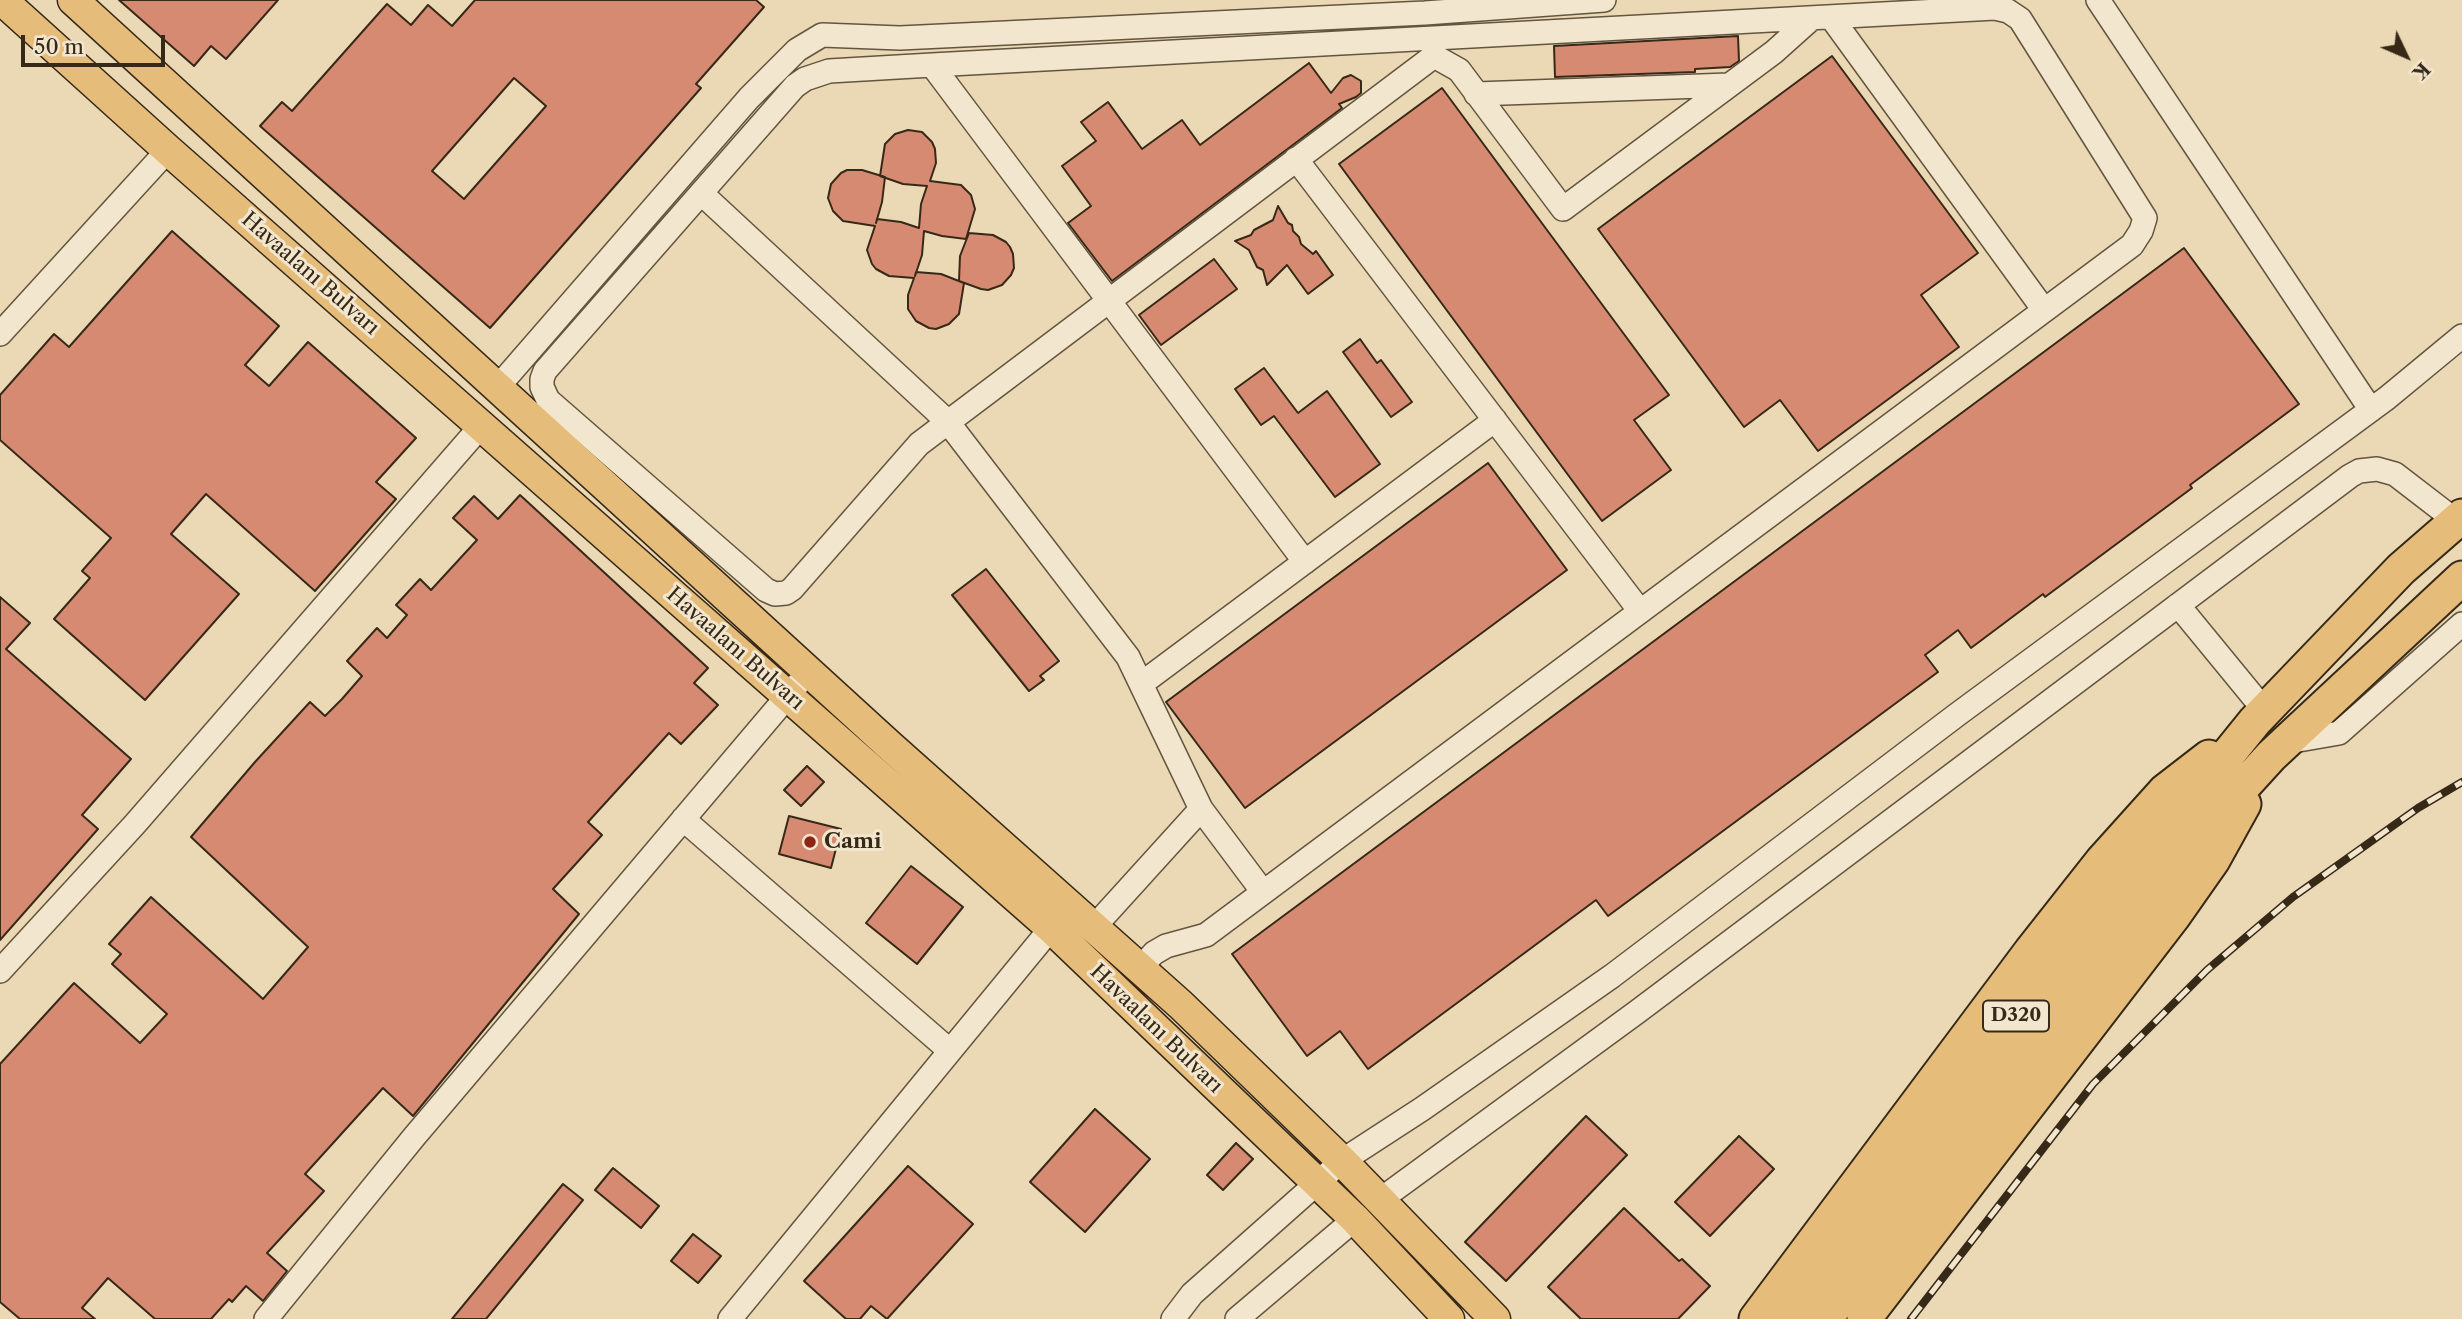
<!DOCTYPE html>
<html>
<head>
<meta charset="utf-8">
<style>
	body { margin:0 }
	#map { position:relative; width:2462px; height:1319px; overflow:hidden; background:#ebd8b4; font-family:"Libre Caslon Text",serif }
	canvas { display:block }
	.north { position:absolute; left:2371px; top:21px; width:70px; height:70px; -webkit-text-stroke:5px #f2e6ce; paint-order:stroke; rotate:134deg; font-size:19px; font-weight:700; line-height:28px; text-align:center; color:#362918 }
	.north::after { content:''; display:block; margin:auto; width:24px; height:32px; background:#362918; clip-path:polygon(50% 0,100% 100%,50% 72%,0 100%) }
	.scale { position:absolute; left:21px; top:35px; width:144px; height:32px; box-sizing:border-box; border:4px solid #362918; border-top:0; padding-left:9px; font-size:21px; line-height:24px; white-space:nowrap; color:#362918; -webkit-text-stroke:5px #f2e6ce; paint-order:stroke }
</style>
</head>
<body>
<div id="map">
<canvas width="2462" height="1319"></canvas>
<div class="north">K</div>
<div class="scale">50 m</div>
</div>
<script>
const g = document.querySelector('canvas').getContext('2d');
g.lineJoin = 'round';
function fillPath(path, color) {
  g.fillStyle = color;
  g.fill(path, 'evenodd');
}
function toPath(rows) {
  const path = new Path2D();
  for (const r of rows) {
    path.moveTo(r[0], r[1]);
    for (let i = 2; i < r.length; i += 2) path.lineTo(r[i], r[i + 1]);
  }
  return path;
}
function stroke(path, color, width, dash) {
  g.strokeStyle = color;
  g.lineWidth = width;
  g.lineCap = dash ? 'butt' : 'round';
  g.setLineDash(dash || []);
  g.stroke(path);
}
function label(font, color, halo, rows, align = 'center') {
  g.font = font + ' "Libre Caslon Text",serif';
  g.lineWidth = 6;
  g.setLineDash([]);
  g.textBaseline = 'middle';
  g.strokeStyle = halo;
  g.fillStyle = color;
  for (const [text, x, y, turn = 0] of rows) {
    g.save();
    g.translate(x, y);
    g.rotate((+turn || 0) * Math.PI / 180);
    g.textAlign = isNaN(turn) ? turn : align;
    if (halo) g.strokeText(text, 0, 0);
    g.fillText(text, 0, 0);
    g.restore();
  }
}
const building = toPath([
	[119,0,278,0,226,59,211,46,194,66,119,0],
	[475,0,756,0,764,7,696,84,701,88,490,328,260,126,282,102,292,111,387,4,411,25,428,5,452,26,475,0],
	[514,78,546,106,464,199,432,171,514,78],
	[1738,36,1739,61,1730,67,1695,69,1695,72,1555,77,1554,46,1738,36],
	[1832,56,1978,253,1921,295,1959,347,1818,451,1780,400,1744,427,1598,229,1832,56],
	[1309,63,1331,93,1343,78,1351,75,1361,81,1361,93,1356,97,1339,104,1342,108,1112,281,1068,223,1091,206,1062,166,1096,141,1081,122,1108,102,1142,149,1182,120,1200,145,1309,63],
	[1442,88,1669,395,1634,420,1671,470,1602,521,1339,164,1442,88],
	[908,130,922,132,932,142,935,149,936,163,930,181,961,185,971,195,975,209,966,239,942,236,924,231,922,255,915,276,916,272,941,274,964,283,959,314,949,324,936,329,929,328,916,321,908,309,908,295,914,278,889,276,876,269,872,264,867,250,875,226,843,221,833,211,828,198,831,184,841,173,847,170,862,170,885,177,882,202,876,223,877,219,901,222,919,228,921,204,927,186,903,184,880,176,885,144,895,134,908,130],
	[1278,206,1288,223,1292,225,1293,231,1299,237,1301,244,1313,254,1316,251,1333,275,1308,294,1287,265,1267,285,1263,270,1257,267,1249,250,1235,241,1251,235,1254,230,1273,220,1278,206],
	[172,231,279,326,245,365,269,386,308,342,416,438,376,482,396,499,315,591,206,494,171,534,239,594,145,700,54,619,90,578,82,571,111,538,0,440,0,395,54,334,69,347,172,231],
	[969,233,993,235,1006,242,1010,247,1013,254,1014,268,1011,275,1002,285,988,290,981,289,959,281,960,256,969,233],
	[2184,248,2299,404,2190,485,2192,488,2045,597,2043,594,1971,648,1958,630,1925,655,1938,672,1608,916,1596,900,1368,1069,1340,1031,1307,1056,1232,954,2184,248],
	[1214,259,1237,289,1161,345,1139,315,1214,259],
	[1360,339,1377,363,1381,360,1412,402,1391,417,1343,352,1360,339],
	[1264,368,1298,413,1327,391,1380,464,1335,497,1274,416,1261,425,1235,389,1264,368],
	[1488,463,1567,570,1245,808,1166,702,1488,463],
	[520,495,708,668,694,683,718,705,681,744,669,733,588,822,602,835,553,889,579,914,413,1116,383,1088,305,1174,324,1191,267,1253,287,1271,263,1301,246,1286,232,1302,229,1299,211,1319,155,1319,108,1278,82,1308,95,1319,20,1319,0,1302,0,1064,74,983,140,1043,167,1014,112,964,121,954,109,944,151,897,263,999,308,947,191,837,255,762,310,702,325,716,342,699,362,676,347,661,377,628,387,638,407,615,396,605,420,579,431,590,477,540,453,518,474,496,498,519,520,495],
	[986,569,1059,661,1040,676,1044,680,1029,691,952,595,986,569],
	[0,597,30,623,6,649,131,759,82,815,98,829,0,940,0,597],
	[807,766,824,782,801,806,784,790,807,766],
	[789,816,841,829,831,868,779,854,789,816],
	[911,866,963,907,917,964,866,923,911,866],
	[1095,1109,1150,1159,1085,1232,1030,1182,1095,1109],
	[1586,1116,1627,1155,1506,1281,1465,1242,1586,1116],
	[1739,1136,1774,1169,1710,1236,1675,1202,1739,1136],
	[1236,1143,1253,1159,1223,1190,1207,1175,1236,1143],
	[908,1166,973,1224,887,1319,871,1306,860,1319,846,1319,804,1281,908,1166],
	[613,1168,659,1206,641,1228,595,1190,613,1168],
	[563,1184,583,1200,486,1319,452,1319,563,1184],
	[1624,1208,1679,1261,1682,1259,1710,1286,1678,1319,1581,1319,1548,1287,1624,1208],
	[693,1234,721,1256,698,1283,671,1261,693,1234]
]);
const minor = toPath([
	[2098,0,2371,410],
	[1831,17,2044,310],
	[1434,56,1459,70,1563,209,1774,52,1812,18],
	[932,65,1305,562],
	[1476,94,1729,85],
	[1296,159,1640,611],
	[701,193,947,421,1128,657,1201,809,1263,892],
	[0,334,168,150],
	[497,388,749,98,797,50,822,35,900,38,1425,13,1604,0],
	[2178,605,2265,711],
	[1141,684,1495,420],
	[2287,742,2339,733,2462,624],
	[683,819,949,1050],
	[1094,927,1201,809],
	[1140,968,1154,953,1166,946,1206,935,2132,245,2141,231,2145,218,2020,19,2008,11,1995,8,1434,38,932,65,829,71,805,79,795,86,545,371,542,379,542,387,548,400,766,590,775,594,786,593,792,589,919,444,1434,56,1434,38],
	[0,971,135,824,481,426],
	[1380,1200,1637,1012,2350,476,2359,471,2377,469,2395,474,2456,521],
	[266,1319,414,1137,797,685],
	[730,1319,1061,916],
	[1173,1319,1192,1294,1342,1161,1422,1109,1612,976,1958,714,2387,398,2462,336],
	[1237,1319,1355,1219]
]);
const major = toPath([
	[2,0,168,150,1050,927,1355,1219,1449,1319],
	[73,0,889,745,1181,1005,1342,1161,1495,1319]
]);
const highway = toPath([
	[1756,1319,2031,951,2102,861,2165,791,2209,757],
	[1788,1319,2005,1030,2255,721,2401,569,2462,516],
	[1825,1319,2151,893,2209,824,2271,756,2462,578],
	[1864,1319,2173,917,2213,860,2244,804]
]);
const rail = toPath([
	[1911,1319,2093,1084,2207,970,2293,897,2418,808,2462,782]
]);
const markers = [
	[810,842,7,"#8f2418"]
];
const shields = [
	[2016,1016,66]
];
const shieldNames = [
	["D320",2016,1016]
];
const streetNames = [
	["Havaalanı Bulvarı",310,274,41],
	["Havaalanı Bulvarı",735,649,41],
	["Havaalanı Bulvarı",1156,1029,44]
];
const poiNames = [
	["Cami",824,842]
];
fillPath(building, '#d68a71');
stroke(building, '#362918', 2);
stroke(minor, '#63553f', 26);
stroke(major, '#362918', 33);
stroke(highway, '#362918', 37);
stroke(minor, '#f2e6ce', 23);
stroke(major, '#e6bc7a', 30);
stroke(highway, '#e6bc7a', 33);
stroke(rail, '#362918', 8);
stroke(rail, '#f2e6ce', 5, [16]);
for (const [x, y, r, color] of markers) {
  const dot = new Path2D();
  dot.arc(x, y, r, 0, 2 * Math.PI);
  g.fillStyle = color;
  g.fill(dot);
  stroke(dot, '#f2e6ce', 2.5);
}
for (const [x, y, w] of shields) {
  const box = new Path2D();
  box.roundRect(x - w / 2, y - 15.5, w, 31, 5);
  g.fillStyle = '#f2e6ce';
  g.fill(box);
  stroke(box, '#362918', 2);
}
label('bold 19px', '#362918', null, shieldNames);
label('21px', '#362918', '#f2e6ce', streetNames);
label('bold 21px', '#362918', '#f2e6ce', poiNames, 'left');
</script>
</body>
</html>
